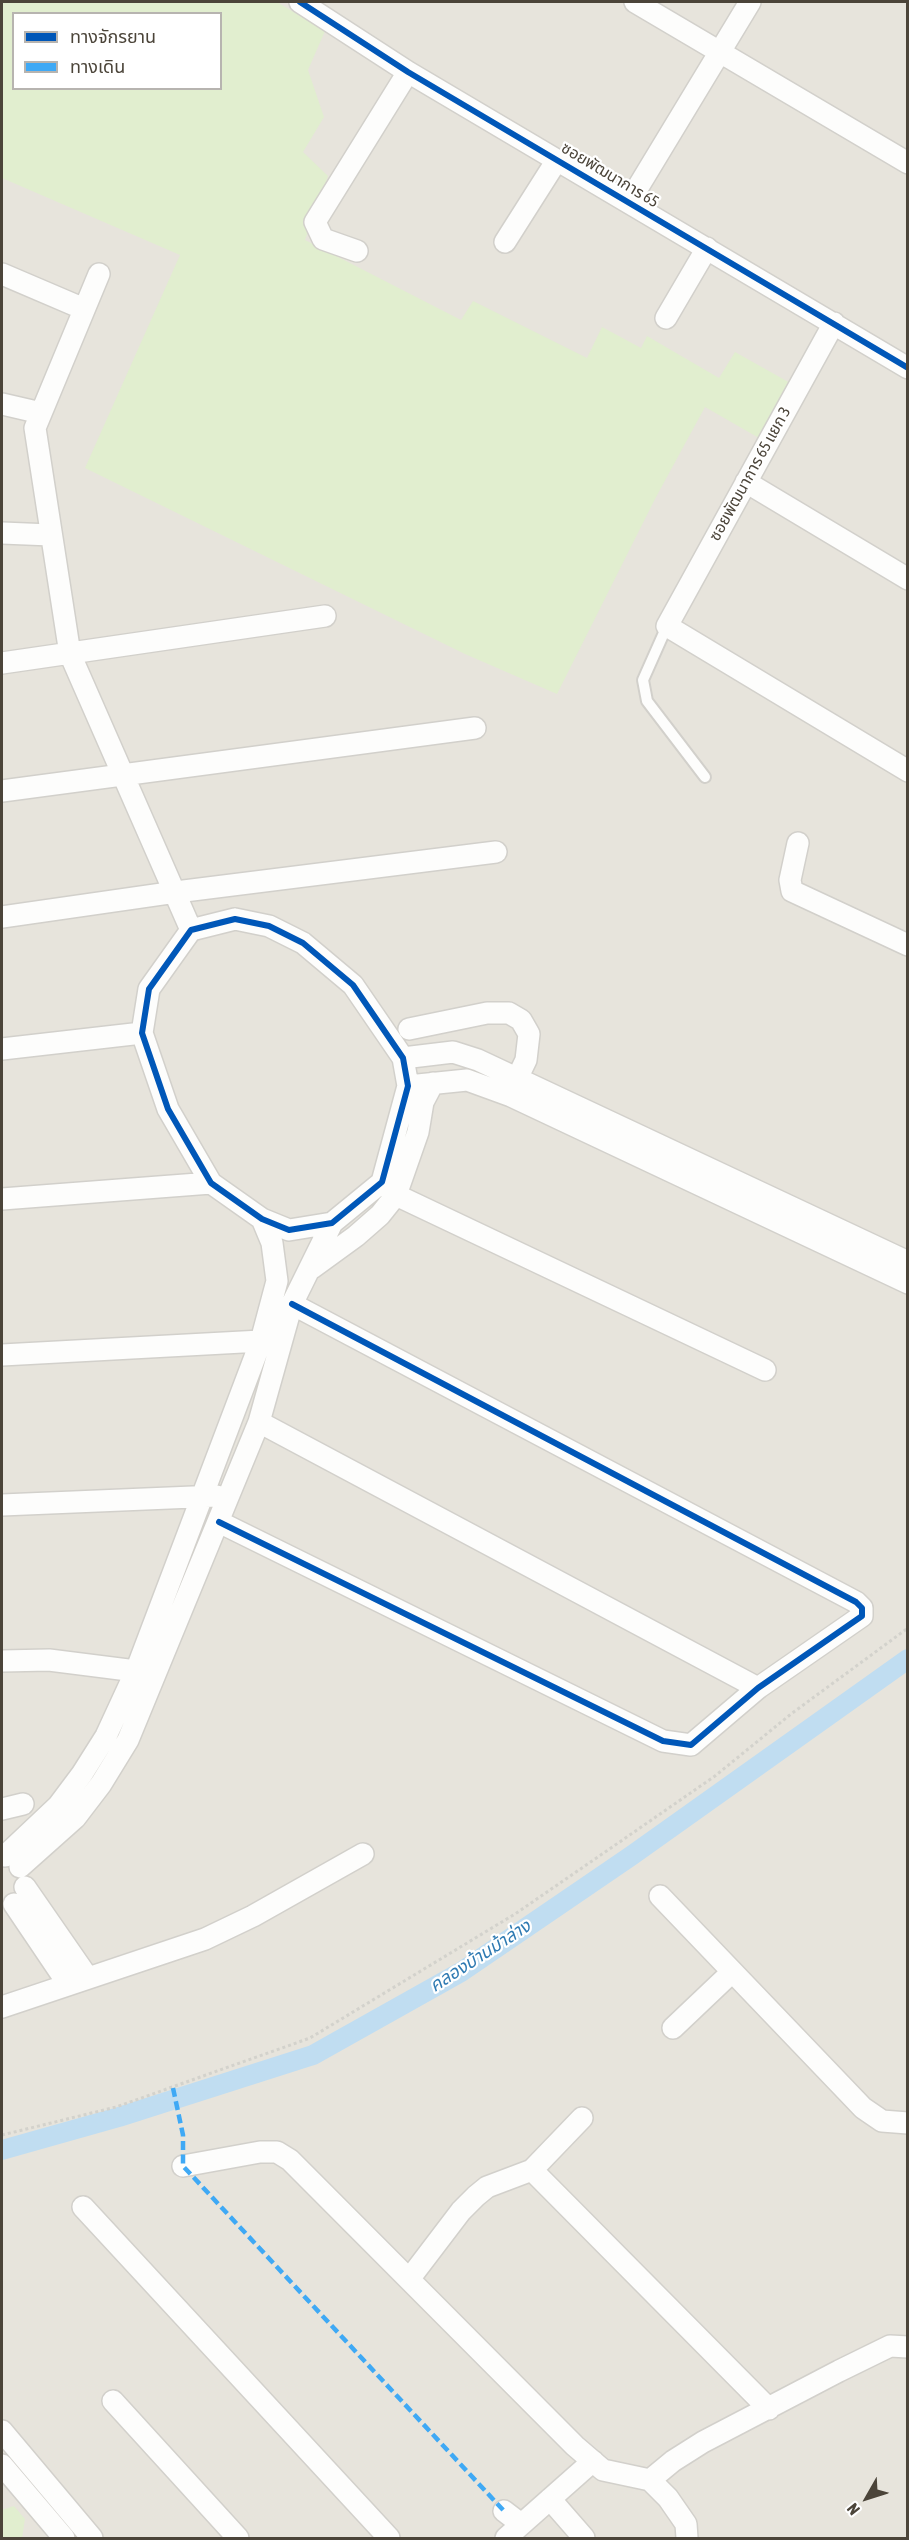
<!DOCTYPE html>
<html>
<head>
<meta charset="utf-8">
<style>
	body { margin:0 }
	#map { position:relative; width:909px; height:2540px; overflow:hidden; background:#f4f2ee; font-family:"Asap Condensed","Noto Sans Thai",sans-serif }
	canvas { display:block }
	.frame { position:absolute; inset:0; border:3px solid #4b4439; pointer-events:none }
	.legend { position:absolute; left:12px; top:12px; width:210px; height:78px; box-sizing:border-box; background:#fff; border:2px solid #b7b4b0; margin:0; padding:8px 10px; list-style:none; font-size:18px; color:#4b4439 }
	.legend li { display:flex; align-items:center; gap:12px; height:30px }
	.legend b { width:30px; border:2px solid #b7b4b0 }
	.north { position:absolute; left:837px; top:2468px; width:60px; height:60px; -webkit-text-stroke:4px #fff; paint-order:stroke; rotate:231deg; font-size:16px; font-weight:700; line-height:24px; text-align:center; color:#4b4439 }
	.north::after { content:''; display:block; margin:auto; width:21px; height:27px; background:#4b4439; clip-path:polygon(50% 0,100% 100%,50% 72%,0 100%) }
</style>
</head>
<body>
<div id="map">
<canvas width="909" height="2540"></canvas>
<div class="frame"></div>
<ul class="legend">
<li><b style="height:8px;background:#0057b8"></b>ทางจักรยาน</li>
<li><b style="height:8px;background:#3fa9f5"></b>ทางเดิน</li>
</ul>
<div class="north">N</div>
</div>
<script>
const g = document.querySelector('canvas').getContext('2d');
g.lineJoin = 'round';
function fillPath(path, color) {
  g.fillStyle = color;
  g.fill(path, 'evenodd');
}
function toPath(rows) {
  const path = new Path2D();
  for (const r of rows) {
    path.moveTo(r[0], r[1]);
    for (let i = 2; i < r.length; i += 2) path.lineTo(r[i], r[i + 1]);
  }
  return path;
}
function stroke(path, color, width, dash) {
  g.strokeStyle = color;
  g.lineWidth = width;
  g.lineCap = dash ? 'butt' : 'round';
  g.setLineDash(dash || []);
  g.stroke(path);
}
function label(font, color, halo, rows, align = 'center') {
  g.font = font + ' "Asap Condensed","Noto Sans Thai",sans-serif';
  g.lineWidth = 4.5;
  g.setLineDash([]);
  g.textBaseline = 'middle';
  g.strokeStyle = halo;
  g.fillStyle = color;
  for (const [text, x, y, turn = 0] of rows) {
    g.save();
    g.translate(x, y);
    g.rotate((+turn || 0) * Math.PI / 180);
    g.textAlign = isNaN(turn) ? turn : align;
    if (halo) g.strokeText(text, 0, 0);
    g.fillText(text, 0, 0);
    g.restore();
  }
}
const residential = toPath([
	[2,2,907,2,907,2538,2,2538],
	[14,14,220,14,220,88,14,88]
]);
const green = toPath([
	[2,2,277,2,325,31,308,70,324,117,303,152,328,176,305,240,461,320,473,301,587,358,602,327,641,348,647,336,719,378,735,352,792,384,759,438,705,407,655,499,557,694,465,654,85,468,180,255,2,178],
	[14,14,220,14,220,88,14,88],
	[14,2506,25,2519,22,2538,2,2538,2,2510]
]);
const canal = toPath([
	[2,2150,119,2117,313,2055,461,1972,631,1856,908,1659]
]);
const path = toPath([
	[2,2135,116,2107,310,2038,515,1914,608,1850,715,1776,791,1714,908,1628]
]);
const lane = toPath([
	[667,626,643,680,647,701,705,777]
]);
const street = toPath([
	[300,2,408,72,908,368],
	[635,2,908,163],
	[629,202,750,2],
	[505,242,557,160],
	[357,251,323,239,315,222,408,72],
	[2,274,84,309],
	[99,274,35,428,70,654,191,930],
	[666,318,707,248],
	[834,323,667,626,908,771],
	[2,404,41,413],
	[746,482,908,579],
	[2,533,51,535],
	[2,663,325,616],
	[2,791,475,728],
	[798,843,790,880,792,891,908,945],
	[2,917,176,892,496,852],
	[235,919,269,926,303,943,353,985,403,1058,408,1086,382,1182,332,1223,289,1230,262,1219,211,1183,168,1109,142,1033,149,989,191,930,235,919],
	[409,1029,487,1013,509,1013,521,1020,529,1034,526,1060,512,1089],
	[2,1049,142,1033],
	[403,1058,453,1052,478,1060,908,1262],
	[408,1086,467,1080,511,1096,908,1283],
	[382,1182,396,1195,765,1370],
	[2,1199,211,1183],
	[312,1268,356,1236,380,1215,396,1195,418,1132,423,1102,433,1083],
	[2,1355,261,1341],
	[259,1422,758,1688],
	[2,1505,217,1496],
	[219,1522,663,1741,691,1745,758,1688,862,1616,862,1608,856,1602,292,1304],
	[2,1661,49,1660,136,1671],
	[2,1809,23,1804],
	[5,1856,58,1806,82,1774,106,1736,136,1671,261,1341,277,1281,272,1243,262,1219],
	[20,1867,75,1818,101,1784,128,1740,259,1422,292,1304,332,1223],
	[25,1887,88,1978],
	[660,1896,863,2108,882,2121,908,2123],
	[14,1904,68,1984],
	[2,2007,205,1939,253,1916,363,1854],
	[673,2028,732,1972],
	[183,2166,260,2152,277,2152,290,2160,575,2446,603,2470,650,2480,668,2498,686,2524,687,2538],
	[532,2170,769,2409],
	[83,2207,389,2538],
	[410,2278,461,2211,476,2196,487,2187,532,2170,582,2118],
	[113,2401,238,2538],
	[2,2431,92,2538],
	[2,2465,64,2538],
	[650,2480,673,2461,703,2442,839,2371,890,2346,908,2347],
	[550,2499,584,2538],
	[504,2511,521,2524],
	[506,2538,593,2461]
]);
const quiet = toPath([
	[173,2088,183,2135,183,2166,504,2511]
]);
const cycleway = toPath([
	[300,2,408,72,908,368],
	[235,919,269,926,303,943,353,985,403,1058,408,1086,382,1182,332,1223,289,1230,262,1219,211,1183,168,1109,142,1033,149,989,191,930,235,919],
	[219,1522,663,1741,691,1745,758,1688,862,1616,862,1608,856,1602,292,1304]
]);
const streetNames = [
	["ซอยพัฒนาการ 65",610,175,31],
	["ซอยพัฒนาการ 65 แยก 3",750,474,-61]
];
const waterNames = [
	["คลองบ้านม้าล่าง",480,1956,-33]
];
fillPath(residential, '#e7e4dc');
fillPath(green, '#e1eecf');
stroke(canal, '#c0ddf1', 20);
stroke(lane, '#d2d0cb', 14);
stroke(street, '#d2d0cb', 24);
stroke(path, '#d3d2cc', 3, [3, 3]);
stroke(lane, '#fdfdfc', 10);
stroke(street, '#fdfdfc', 21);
stroke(quiet, '#3fa9f5', 4.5, [9, 4.5]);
stroke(cycleway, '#0057b8', 6);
label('16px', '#4b4439', '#fff', streetNames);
label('italic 18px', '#2e7ab2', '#fff', waterNames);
</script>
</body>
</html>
